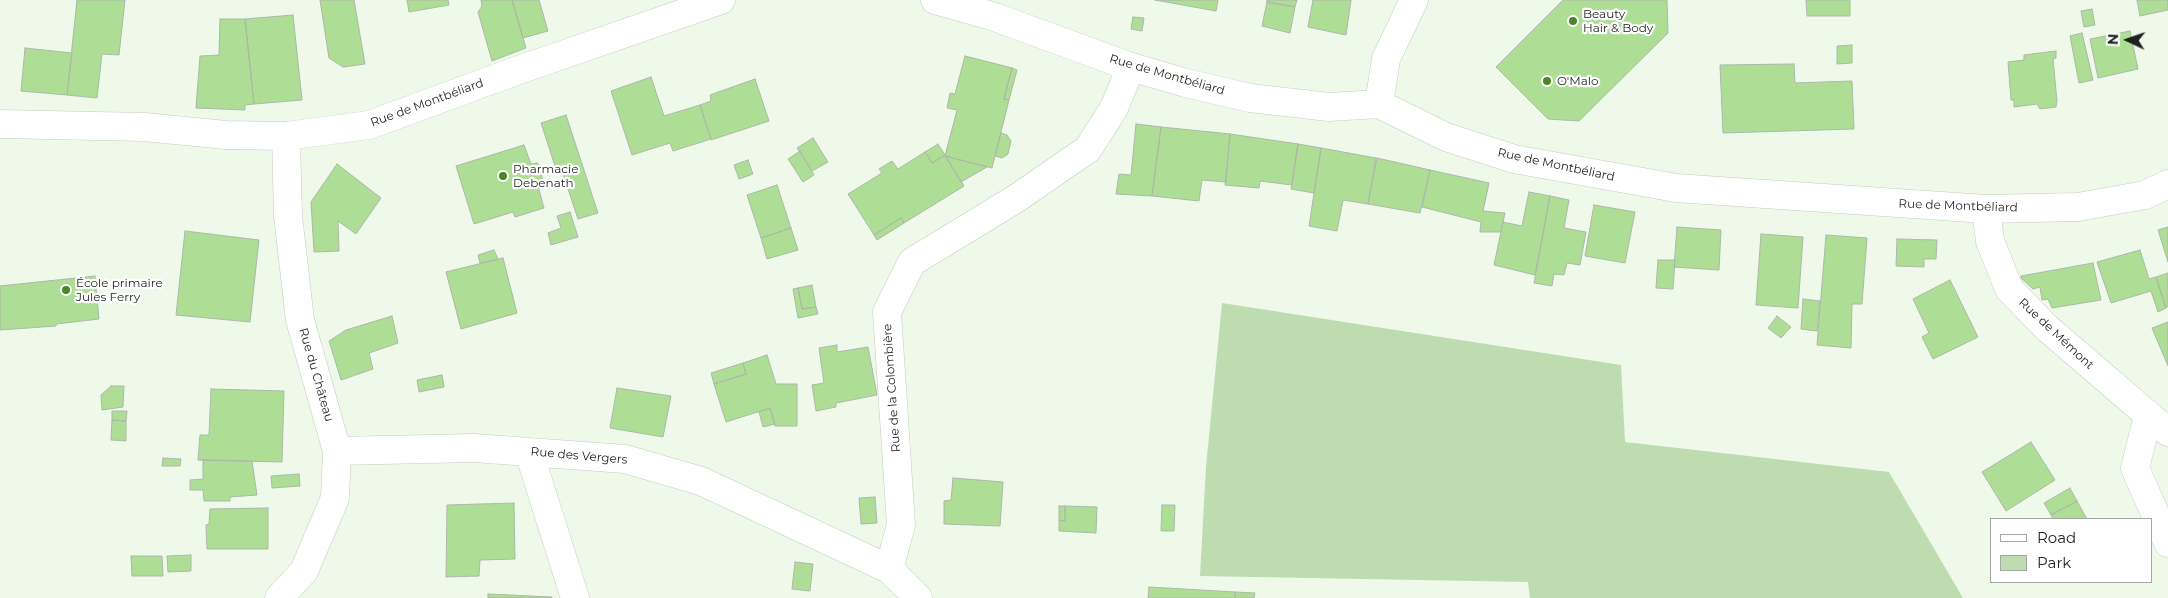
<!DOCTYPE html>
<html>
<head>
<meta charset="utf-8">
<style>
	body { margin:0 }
	#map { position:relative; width:2168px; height:598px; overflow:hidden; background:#eef9e9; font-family:Montserrat,sans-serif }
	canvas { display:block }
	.legend { position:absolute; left:1990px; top:518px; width:162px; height:65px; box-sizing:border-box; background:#fff; border:1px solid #a5a7a5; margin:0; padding:6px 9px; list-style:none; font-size:15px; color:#1e221d }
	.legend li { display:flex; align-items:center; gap:10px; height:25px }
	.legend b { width:25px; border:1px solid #a5a7a5 }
	.north { position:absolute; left:2103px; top:15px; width:50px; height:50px; -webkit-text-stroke:4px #fff; paint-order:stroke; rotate:273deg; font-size:14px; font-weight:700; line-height:20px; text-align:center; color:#1e221d }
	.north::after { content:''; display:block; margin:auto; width:18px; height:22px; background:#1e221d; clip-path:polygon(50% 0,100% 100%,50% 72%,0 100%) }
</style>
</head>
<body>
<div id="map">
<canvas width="2168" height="598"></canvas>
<ul class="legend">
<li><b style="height:6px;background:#fff"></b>Road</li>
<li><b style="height:14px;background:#bedcb0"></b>Park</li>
</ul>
<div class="north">N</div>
</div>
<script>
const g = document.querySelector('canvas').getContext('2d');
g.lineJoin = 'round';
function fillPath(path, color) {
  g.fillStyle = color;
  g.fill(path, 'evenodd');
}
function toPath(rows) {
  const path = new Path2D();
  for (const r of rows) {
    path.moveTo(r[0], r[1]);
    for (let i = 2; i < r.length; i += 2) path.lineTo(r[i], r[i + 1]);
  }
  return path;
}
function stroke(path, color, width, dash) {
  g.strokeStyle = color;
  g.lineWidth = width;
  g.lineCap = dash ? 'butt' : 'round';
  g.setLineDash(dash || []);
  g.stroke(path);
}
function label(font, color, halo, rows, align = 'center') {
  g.font = font + ' Montserrat,sans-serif';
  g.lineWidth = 4.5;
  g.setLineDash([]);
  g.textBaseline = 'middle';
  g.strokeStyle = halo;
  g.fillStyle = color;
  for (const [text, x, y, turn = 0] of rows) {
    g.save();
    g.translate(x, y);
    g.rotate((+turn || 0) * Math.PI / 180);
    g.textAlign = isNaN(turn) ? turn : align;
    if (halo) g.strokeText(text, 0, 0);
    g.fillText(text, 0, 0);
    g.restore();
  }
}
const green = toPath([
	[1222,303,1621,365,1625,442,1889,472,1963,598,1530,598,1528,582,1200,576,1206,467]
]);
const building = toPath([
	[77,0,125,0,119,55,102,54,97,98,67,95,77,0],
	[320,0,354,0,365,64,343,67,329,58,320,0],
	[407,0,448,0,449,5,409,12,407,0],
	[481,0,512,0,526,48,492,61,478,12,482,6,481,0],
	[512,0,539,0,548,31,523,38,512,0],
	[1155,0,1218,0,1216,11,1155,0],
	[1267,0,1297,0,1295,7,1267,2,1267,0],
	[1313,0,1351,0,1346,35,1308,27,1313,0],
	[1563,0,1667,0,1668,33,1579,121,1548,119,1496,67,1563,0],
	[1806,0,1850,0,1850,16,1807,16,1806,0],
	[2137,0,2168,0,2168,10,2140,16,2137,0],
	[1267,2,1295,7,1290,33,1262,26,1267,2],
	[2092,9,2095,25,2084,27,2081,11,2092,9],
	[293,15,302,100,254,104,245,19,293,15],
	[1133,17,1144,18,1142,31,1131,29,1133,17],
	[220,19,245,19,254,104,245,105,245,110,196,108,200,56,219,55,220,19],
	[2130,31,2138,69,2098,78,2090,39,2130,31],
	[2082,33,2093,80,2079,83,2070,36,2082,33],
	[1852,45,1852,63,1837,64,1837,46,1852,45],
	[25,48,72,53,67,95,21,91,25,48],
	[2056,51,2056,58,2053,59,2057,101,2056,107,2040,109,2037,104,2014,107,2014,100,2011,100,2008,62,2024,60,2024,55,2056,51],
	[965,56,1012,68,1004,99,1009,100,992,168,945,156,957,110,947,108,950,93,955,94,965,56],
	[1794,64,1795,83,1852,81,1854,129,1723,133,1720,65,1794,64],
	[1012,68,1017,70,1009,100,1004,99,1012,68],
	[651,77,664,116,700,105,711,139,673,151,670,143,632,155,611,91,651,77],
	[755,79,769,121,711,140,700,105,711,101,710,95,755,79],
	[566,115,598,213,578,219,560,165,555,166,541,123,566,115],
	[1136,124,1161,127,1152,196,1116,194,1119,174,1131,175,1136,124],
	[1161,127,1230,134,1226,182,1202,180,1199,201,1152,196,1161,127],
	[1001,133,1007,135,1011,141,1008,154,1002,158,995,156,1001,133],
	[1230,134,1298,144,1292,185,1260,181,1259,188,1225,185,1230,134],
	[813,138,828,162,812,171,797,148,813,138],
	[938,144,945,155,932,163,925,152,938,144],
	[1298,144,1321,148,1314,193,1291,189,1298,144],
	[524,145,531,164,538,163,544,184,538,186,544,208,515,217,513,212,474,224,456,166,524,145],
	[1321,148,1376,158,1368,204,1343,200,1337,231,1309,226,1321,148],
	[800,151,814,175,803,182,788,159,800,151],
	[925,152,932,163,945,155,964,186,904,223,901,218,874,235,848,194,882,173,879,169,892,161,898,169,925,152],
	[945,156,987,167,961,182,945,156],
	[1377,158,1430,170,1420,213,1368,204,1377,158],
	[748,160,753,174,739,179,734,165,748,160],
	[337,164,381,198,356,234,338,221,339,251,314,252,311,202,337,164],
	[1430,170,1489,183,1483,211,1505,213,1501,232,1480,232,1481,222,1422,207,1430,170],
	[777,185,791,228,761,238,747,195,777,185],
	[1529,192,1550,196,1535,275,1494,265,1503,222,1522,226,1529,192],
	[1550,196,1569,200,1564,228,1586,232,1580,265,1567,263,1564,275,1554,274,1552,286,1534,283,1550,196],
	[1594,205,1635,212,1625,263,1585,256,1594,205],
	[570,212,578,237,551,245,548,233,561,228,557,216,570,212],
	[901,218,904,223,877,240,874,235,901,218],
	[1677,227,1721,230,1719,270,1674,267,1677,227],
	[2168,227,2168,262,2158,230,2168,227],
	[791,228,798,250,767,259,761,238,791,228],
	[185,231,259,240,250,322,176,315,185,231],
	[1761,234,1803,237,1798,308,1756,305,1761,234],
	[1826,235,1867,238,1862,304,1852,304,1851,348,1817,345,1826,235],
	[1897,239,1937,240,1936,259,1924,259,1924,267,1896,266,1897,239],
	[494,250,498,259,480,263,478,255,494,250],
	[2140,250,2149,279,2156,277,2166,308,2158,312,2151,291,2111,303,2097,262,2140,250],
	[503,258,517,313,461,329,446,272,503,258],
	[1658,260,1675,260,1673,289,1656,288,1658,260],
	[2093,263,2101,300,2052,308,2048,299,2042,300,2040,287,2033,289,2021,278,2021,276,2093,263],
	[2168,273,2168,306,2166,308,2156,277,2168,273],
	[95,276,99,319,56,324,56,326,0,330,0,286,95,276],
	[1950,280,1978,337,1933,359,1922,337,1929,333,1913,299,1950,280],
	[812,285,816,307,802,309,798,288,812,285],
	[798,288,802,309,816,307,818,314,798,318,793,289,798,288],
	[1803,299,1820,301,1817,331,1801,329,1803,299],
	[392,316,398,343,369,353,373,369,341,380,329,341,346,330,392,316],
	[1777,316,1791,327,1781,338,1768,328,1777,316],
	[2168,322,2168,366,2152,328,2168,322],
	[837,345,837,352,868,347,877,395,836,403,836,407,816,411,812,385,824,383,819,348,837,345],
	[767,355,776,384,797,384,797,426,775,426,770,408,726,422,714,384,746,374,743,363,767,355],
	[743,363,746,374,714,384,711,373,743,363],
	[442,375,444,387,419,392,417,380,442,375],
	[111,386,124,386,123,407,102,410,101,395,111,386],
	[617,388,671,396,663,437,610,428,617,388],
	[211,389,284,391,282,462,198,460,200,435,209,435,211,389],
	[770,408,775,424,763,427,759,412,770,408],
	[112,411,127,411,126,421,112,420,112,411],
	[112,420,126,421,126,441,111,440,112,420],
	[2031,442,2055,480,2006,511,1982,472,2031,442],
	[163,458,181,459,180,466,162,466,163,458],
	[203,460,252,461,257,495,230,497,230,501,204,501,203,490,190,490,190,480,203,479,203,460],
	[299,474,300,486,272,488,271,476,299,474],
	[953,478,1003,482,1000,526,944,524,944,501,951,500,953,478],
	[2070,488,2077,501,2051,515,2044,503,2070,488],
	[875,497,877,523,861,524,859,498,875,497],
	[2077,501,2087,519,2053,519,2051,515,2077,501],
	[514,503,515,559,480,560,479,576,446,577,447,505,514,503],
	[1162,505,1175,505,1174,531,1161,531,1162,505],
	[1059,506,1065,506,1065,521,1059,520,1059,506],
	[1065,506,1097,507,1096,533,1059,531,1059,520,1065,521,1065,506],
	[268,508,268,549,207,549,206,525,209,524,210,509,268,508],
	[191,555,191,571,168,572,167,556,191,555],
	[131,556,162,556,163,576,132,576,131,556],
	[795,562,813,564,810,591,792,589,795,562],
	[1149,587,1235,592,1235,598,1148,598,1149,587],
	[1235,592,1255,593,1254,598,1235,598,1235,592],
	[488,594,552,597,552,598,488,598,488,594]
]);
const minor = toPath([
	[1986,209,1990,241,2009,289,2047,328,2168,432],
	[2148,416,2135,468,2168,543],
	[337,451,474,448,625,459,701,481,889,569],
	[529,452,575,598],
	[279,598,304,571,335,498,337,451,300,320,288,216,286,136],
	[918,598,889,569,901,525,887,312,912,262,1017,198,1088,149,1114,108,1131,67]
]);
const tertiary = toPath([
	[935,0,992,16,1131,67,1186,83,1250,98,1329,107,1379,104,1446,137,1514,159,1676,188,1986,209,2078,207,2145,195,2168,184],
	[1379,104,1386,59,1414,0],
	[0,124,144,127,226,135,286,136,369,125,516,71,721,0]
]);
const markers = [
	[1573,21,5,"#4c8725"],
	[1547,81,5,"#4c8725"],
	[503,176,5,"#4c8725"],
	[66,290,5,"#4c8725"]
];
const poiNames = [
	["Beauty",1583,14],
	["Hair & Body",1583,28],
	["O'Malo",1557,81],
	["Pharmacie",513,169],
	["Debenath",513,183],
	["École primaire",76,283],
	["Jules Ferry",76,297]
];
const streetNames = [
	["Rue de Montbéliard",1167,75,16],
	["Rue de Montbéliard",427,103,-20],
	["Rue de Montbéliard",1556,165,12],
	["Rue de Montbéliard",1958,206,2],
	["Rue de Mémont",2056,334,43],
	["Rue du Château",316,375,74],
	["Rue de la Colombière",892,388,-94],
	["Rue des Vergers",579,456,5]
];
fillPath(green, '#bedcb0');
fillPath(building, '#aedd96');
stroke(building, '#adb8a8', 1);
stroke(minor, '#c3cebe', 29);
stroke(tertiary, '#c3cebe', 29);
stroke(minor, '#fff', 28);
stroke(tertiary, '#fff', 28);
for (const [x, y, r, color] of markers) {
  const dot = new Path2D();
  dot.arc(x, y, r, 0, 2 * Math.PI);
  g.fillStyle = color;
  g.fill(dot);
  stroke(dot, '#fff', 2);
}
label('12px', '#1e221d', '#fff', poiNames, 'left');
label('12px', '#1e221d', '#fff', streetNames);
</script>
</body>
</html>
